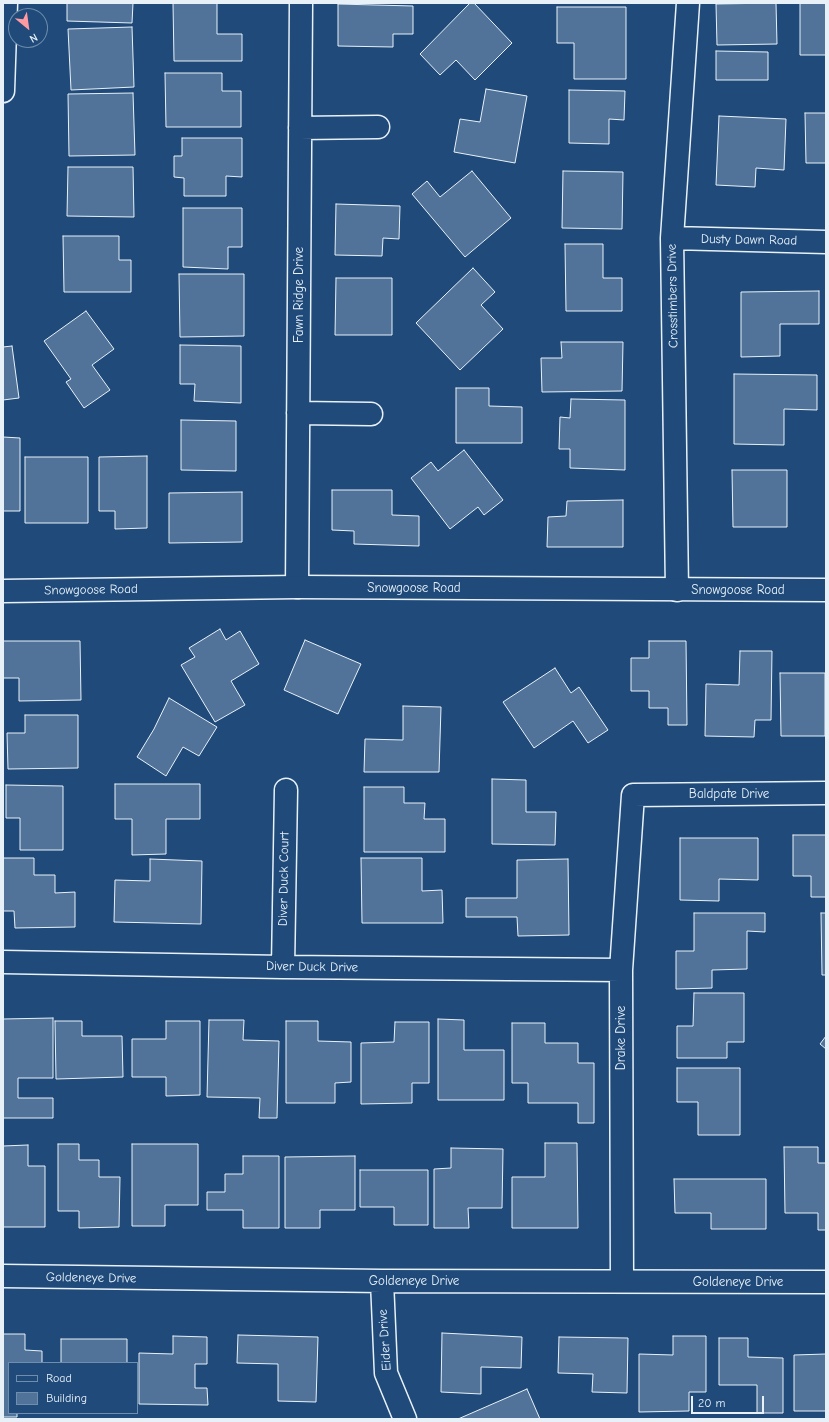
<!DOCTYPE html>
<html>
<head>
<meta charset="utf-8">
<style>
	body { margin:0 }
	#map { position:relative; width:829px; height:1422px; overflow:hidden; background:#1f4a7a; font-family:"Comic Neue",sans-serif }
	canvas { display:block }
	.frame { position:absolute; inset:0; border:4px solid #e8f1f8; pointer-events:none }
	.legend { position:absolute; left:8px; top:1362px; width:130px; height:52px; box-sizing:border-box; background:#1f4a7a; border:1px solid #6f8dac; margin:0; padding:5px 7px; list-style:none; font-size:12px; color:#e8f1f8 }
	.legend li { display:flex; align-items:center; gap:8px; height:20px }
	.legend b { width:20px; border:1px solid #6f8dac }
	.north { position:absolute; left:8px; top:8px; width:40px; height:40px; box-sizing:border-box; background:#1f4a7a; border:1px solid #6f8dac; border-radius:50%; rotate:151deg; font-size:11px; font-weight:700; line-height:16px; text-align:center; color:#e8f1f8 }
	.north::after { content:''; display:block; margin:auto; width:14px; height:18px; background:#ff9aa2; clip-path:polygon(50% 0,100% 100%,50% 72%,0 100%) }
	.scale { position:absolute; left:691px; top:1396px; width:73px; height:18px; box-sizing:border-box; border:2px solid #e8f1f8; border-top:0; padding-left:5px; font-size:12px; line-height:14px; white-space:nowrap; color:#e8f1f8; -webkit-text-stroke:3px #1f4a7a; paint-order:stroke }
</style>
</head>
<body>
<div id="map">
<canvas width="829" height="1422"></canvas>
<div class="frame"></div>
<ul class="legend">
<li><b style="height:5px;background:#1f4a7a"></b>Road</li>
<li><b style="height:11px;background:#517399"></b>Building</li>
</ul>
<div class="north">N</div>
<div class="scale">20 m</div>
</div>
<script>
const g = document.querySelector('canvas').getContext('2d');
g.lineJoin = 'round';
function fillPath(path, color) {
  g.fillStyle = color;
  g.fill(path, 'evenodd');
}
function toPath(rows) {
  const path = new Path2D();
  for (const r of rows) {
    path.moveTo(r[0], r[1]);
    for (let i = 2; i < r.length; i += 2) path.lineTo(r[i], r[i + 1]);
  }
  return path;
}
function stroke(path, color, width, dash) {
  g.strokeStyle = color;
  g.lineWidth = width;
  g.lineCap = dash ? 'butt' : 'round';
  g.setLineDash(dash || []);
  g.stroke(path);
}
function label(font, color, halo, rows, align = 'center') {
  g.font = font + ' "Comic Neue",sans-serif';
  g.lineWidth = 3.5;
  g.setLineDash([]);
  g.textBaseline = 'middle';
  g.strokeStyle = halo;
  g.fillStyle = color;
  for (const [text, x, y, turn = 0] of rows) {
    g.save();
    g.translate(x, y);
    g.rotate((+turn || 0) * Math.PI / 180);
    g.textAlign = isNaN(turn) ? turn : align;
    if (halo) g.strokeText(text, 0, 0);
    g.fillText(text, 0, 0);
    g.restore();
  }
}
const building = toPath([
	[67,3,133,3,132,23,67,21,67,3],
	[173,3,217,3,217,34,242,34,242,61,174,61,173,3],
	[470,3,474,3,512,43,475,80,456,60,440,75,420,54,470,3],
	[776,3,777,44,717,45,716,4,776,3],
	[800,3,826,3,826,55,800,55,800,3],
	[338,4,413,6,413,34,393,34,393,47,338,46,338,4],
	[557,7,626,7,626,79,574,79,574,43,557,43,557,7],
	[132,27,134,87,71,90,68,29,132,27],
	[716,51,768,52,768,80,716,80,716,51],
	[165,73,222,73,222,91,241,91,241,127,166,127,165,73],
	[486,89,527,96,515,163,454,152,460,119,480,122,486,89],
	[569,90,625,91,624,120,609,119,609,144,569,143,569,90],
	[133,93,135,155,69,156,68,94,133,93],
	[805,113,826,113,826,163,806,163,805,113],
	[719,116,786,119,784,170,756,168,755,187,716,185,719,116],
	[182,138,242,138,242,177,226,176,226,196,184,196,184,178,174,177,174,156,182,156,182,138],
	[68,167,133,167,134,217,67,216,68,167],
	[472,171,511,218,465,257,412,194,427,181,440,197,472,171],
	[563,171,623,172,622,229,562,228,563,171],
	[336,204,400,206,399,239,383,238,382,256,335,255,336,204],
	[183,208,242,208,242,247,228,247,228,269,183,267,183,208],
	[63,236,119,236,119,260,131,260,131,292,64,292,63,236],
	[565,244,603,244,603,278,622,278,622,311,566,311,565,244],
	[473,268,495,292,481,305,503,329,460,370,416,323,473,268],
	[179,274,244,274,244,336,180,337,179,274],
	[336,278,392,278,392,335,335,335,336,278],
	[819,291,819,324,780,324,780,356,741,357,741,292,819,291],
	[86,311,114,349,92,365,110,390,84,408,66,382,71,379,44,341,86,311],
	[561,342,623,342,622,391,542,392,541,358,562,358,561,342],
	[180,345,241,346,241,403,194,401,195,384,180,384,180,345],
	[12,346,19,398,3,400,3,347,12,346],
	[734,374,817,375,817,410,784,409,784,445,734,444,734,374],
	[456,388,489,388,489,406,522,407,522,443,456,443,456,388],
	[571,399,625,400,625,470,570,468,570,449,559,449,560,417,570,418,571,399],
	[181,420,236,421,236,471,181,470,181,420],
	[3,437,20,438,20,511,3,511,3,437],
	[464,450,503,500,484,515,478,507,450,529,411,478,431,462,438,471,464,450],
	[147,456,147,528,115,529,115,511,99,511,99,457,147,456],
	[25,457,88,457,88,523,25,523,25,457],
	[732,470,787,470,787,527,733,527,732,470],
	[332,490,392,490,392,515,419,516,419,546,354,544,354,531,332,530,332,490],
	[242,492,242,542,169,543,169,493,242,492],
	[623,500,623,547,547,547,548,517,566,516,567,501,623,500],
	[220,629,226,640,240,631,259,664,231,681,245,705,215,722,181,665,195,657,189,648,220,629],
	[305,640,361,664,338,714,284,690,305,640],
	[3,641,80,641,81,700,19,701,19,678,3,678,3,641],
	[649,641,686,641,687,725,668,725,668,708,649,708,649,691,631,691,631,658,649,658,649,641],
	[740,651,772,651,771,720,755,720,754,737,705,736,706,684,739,685,740,651],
	[555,668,571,693,579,687,608,730,588,743,573,721,534,748,503,702,555,668],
	[780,673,825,673,825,736,781,736,780,673],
	[169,698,217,727,199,756,183,747,166,776,137,757,154,729,169,698],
	[403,706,441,707,439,772,364,772,365,739,403,740,403,706],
	[25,715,78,715,78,768,8,769,7,733,25,733,25,715],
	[492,779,526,780,526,812,556,812,555,845,492,844,492,779],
	[115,784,200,784,200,819,166,819,166,854,132,855,132,819,115,819,115,784],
	[6,785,63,786,63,850,20,850,20,818,6,818,6,785],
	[364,787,404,787,404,803,425,803,424,819,445,819,445,852,364,852,364,787],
	[793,835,826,835,826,897,811,897,811,876,793,876,793,835],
	[680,838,758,838,758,880,719,879,719,901,680,900,680,838],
	[3,858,34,858,34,875,55,875,55,893,75,892,75,927,15,928,14,911,3,911,3,858],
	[361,858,422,858,422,891,442,890,443,923,362,923,361,858],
	[150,859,202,861,201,924,114,922,115,880,150,881,150,859],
	[568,859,569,935,518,936,517,917,466,917,466,898,517,898,517,860,568,859],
	[694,913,765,913,765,932,747,931,747,969,712,970,712,988,676,989,676,951,694,951,694,913],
	[821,913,826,913,826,975,822,975,821,913],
	[694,993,744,993,744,1042,727,1042,727,1058,677,1058,677,1026,693,1026,694,993],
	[53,1018,53,1078,18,1078,18,1098,53,1098,53,1118,3,1118,3,1019,53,1018],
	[438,1019,464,1020,464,1050,504,1050,504,1100,438,1100,438,1019],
	[209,1020,244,1020,243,1040,279,1041,277,1118,259,1118,260,1098,207,1097,209,1020],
	[55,1021,82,1021,82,1036,122,1036,123,1077,56,1079,55,1021],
	[166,1021,200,1021,200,1095,166,1096,166,1077,132,1077,132,1039,166,1039,166,1021],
	[286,1021,318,1021,318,1041,351,1042,351,1082,335,1083,335,1103,286,1103,286,1021],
	[395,1022,429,1022,429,1083,412,1083,412,1103,361,1104,361,1043,394,1042,395,1022],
	[512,1023,545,1023,545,1043,578,1043,578,1063,594,1063,594,1123,578,1123,578,1103,528,1103,528,1083,512,1083,512,1023],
	[826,1036,826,1049,820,1044,826,1036],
	[677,1068,740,1068,740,1135,698,1135,698,1102,677,1102,677,1068],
	[545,1143,577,1143,578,1228,512,1228,512,1177,545,1177,545,1143],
	[58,1144,79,1144,79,1160,99,1160,99,1177,120,1177,119,1227,79,1228,79,1211,58,1211,58,1144],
	[132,1144,198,1144,198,1205,165,1205,165,1226,132,1226,132,1144],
	[28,1145,28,1166,45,1166,45,1227,3,1227,3,1146,28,1145],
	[784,1147,818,1147,818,1163,826,1163,826,1230,818,1230,818,1213,785,1213,784,1147],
	[451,1148,503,1149,502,1208,468,1208,469,1228,434,1228,434,1169,451,1168,451,1148],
	[243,1156,279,1156,279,1228,243,1228,243,1210,207,1210,207,1192,225,1192,225,1174,243,1174,243,1156],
	[355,1156,355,1210,320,1210,320,1228,285,1228,285,1157,355,1156],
	[360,1170,428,1170,428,1225,394,1225,394,1207,360,1207,360,1170],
	[674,1179,766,1179,766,1229,711,1229,711,1213,675,1213,674,1179],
	[442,1333,522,1337,521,1368,481,1367,481,1394,441,1392,442,1333],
	[3,1334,25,1334,25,1350,42,1351,42,1363,9,1363,9,1413,17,1413,17,1417,3,1417,3,1334],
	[238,1335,318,1337,316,1402,278,1401,278,1364,237,1363,238,1335],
	[173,1336,207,1337,207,1364,195,1364,195,1388,207,1388,208,1405,139,1404,139,1353,173,1354,173,1336],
	[673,1336,706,1336,706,1392,689,1392,689,1411,639,1412,639,1354,673,1355,673,1336],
	[559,1337,628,1338,627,1393,592,1392,593,1374,558,1373,559,1337],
	[719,1338,748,1338,748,1357,783,1358,783,1413,757,1413,757,1385,719,1385,719,1338],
	[61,1339,127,1339,127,1363,61,1363,61,1339],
	[826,1354,826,1411,794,1411,794,1355,826,1354],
	[527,1389,540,1419,458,1419,527,1389]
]);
const street = toPath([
	[3,91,6,3],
	[300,128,378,127],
	[672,238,826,242],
	[298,413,371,414],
	[297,587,301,3],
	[677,590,672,238,688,3],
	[3,962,283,967,621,970],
	[283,967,286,790],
	[3,1276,382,1281,826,1282],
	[382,1281,386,1373,405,1419],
	[622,1281,621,970,633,795,826,793]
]);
const secondary = toPath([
	[3,591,297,587,826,590]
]);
const streetNames = [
	["Dusty Dawn Road",749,240,1],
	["Fawn Ridge Drive",299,295,-90],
	["Crosstimbers Drive",673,296,-91],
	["Snowgoose Road",414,588],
	["Snowgoose Road",91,590,-1],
	["Snowgoose Road",738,590],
	["Baldpate Drive",729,794],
	["Diver Duck Court",284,879,-89],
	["Diver Duck Drive",312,967,1],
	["Drake Drive",621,1038,-90],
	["Goldeneye Drive",91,1278,1],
	["Goldeneye Drive",414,1281],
	["Goldeneye Drive",738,1282],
	["Eider Drive",385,1340,-94]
];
fillPath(building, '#517399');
stroke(building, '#e8f1f8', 1);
stroke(street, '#e8f1f8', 25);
stroke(secondary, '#e8f1f8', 25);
stroke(street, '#1f4a7a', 22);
stroke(secondary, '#1f4a7a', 22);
label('13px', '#e8f1f8', '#1f4a7a', streetNames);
</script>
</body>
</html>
